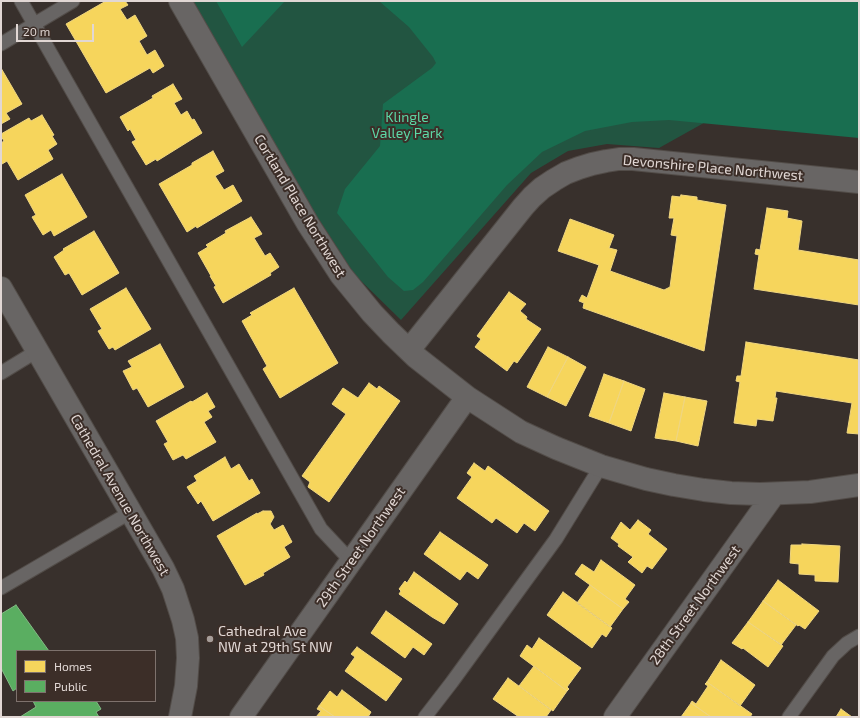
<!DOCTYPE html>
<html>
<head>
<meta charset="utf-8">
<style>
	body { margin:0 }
	#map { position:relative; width:860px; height:718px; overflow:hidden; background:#38302c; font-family:"Exo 2",sans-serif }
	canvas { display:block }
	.frame { position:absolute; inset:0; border:2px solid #e1d7d4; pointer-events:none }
	.legend { position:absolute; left:16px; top:650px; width:140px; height:52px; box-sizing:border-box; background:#3c2e28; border:1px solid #7e726d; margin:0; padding:5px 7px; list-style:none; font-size:12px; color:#e1d7d4 }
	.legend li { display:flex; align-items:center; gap:8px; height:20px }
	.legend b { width:20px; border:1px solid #7e726d }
	.scale { position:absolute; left:16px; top:24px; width:78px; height:18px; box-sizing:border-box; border:2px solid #e1d7d4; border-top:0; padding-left:5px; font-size:12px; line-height:14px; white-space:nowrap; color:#e1d7d4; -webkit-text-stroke:3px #3c2e28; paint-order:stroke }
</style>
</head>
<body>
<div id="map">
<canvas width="860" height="718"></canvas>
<div class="frame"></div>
<ul class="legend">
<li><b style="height:11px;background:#f6d55c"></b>Homes</li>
<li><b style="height:11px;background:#5aae61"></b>Public</li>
</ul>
<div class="scale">20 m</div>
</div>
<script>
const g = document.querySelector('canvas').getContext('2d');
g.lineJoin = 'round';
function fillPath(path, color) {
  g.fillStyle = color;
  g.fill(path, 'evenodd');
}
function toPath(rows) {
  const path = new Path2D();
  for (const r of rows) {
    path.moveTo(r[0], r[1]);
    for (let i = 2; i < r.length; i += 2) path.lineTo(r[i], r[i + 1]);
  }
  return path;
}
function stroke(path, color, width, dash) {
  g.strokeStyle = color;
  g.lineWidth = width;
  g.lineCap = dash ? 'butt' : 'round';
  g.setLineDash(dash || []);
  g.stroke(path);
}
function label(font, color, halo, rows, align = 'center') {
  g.font = font + ' "Exo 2",sans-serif';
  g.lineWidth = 4;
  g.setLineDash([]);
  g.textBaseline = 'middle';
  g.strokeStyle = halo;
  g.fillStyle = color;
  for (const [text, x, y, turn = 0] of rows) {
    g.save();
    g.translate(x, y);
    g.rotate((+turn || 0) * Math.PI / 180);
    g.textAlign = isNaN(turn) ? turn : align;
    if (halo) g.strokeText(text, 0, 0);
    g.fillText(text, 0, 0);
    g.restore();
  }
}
const green = toPath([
	[192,1,859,1,736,105,659,148,607,144,568,151,531,173,401,320,355,275,314,212]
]);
const forest = toPath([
	[216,1,285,1,242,47],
	[379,1,859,1,859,138,669,120,632,122,585,131,542,152,507,185,423,282,413,290,404,291,388,277,337,213,345,189,380,146,383,104,432,68,436,63,433,57,409,27]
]);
const homes = toPath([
	[106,1,125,1,128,5,120,9,127,20,135,15,147,36,139,41,147,55,155,50,164,66,153,73,150,68,106,93,66,24,106,1],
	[1,68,22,104,6,113,10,119,1,124,1,68],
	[173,84,182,99,174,103,181,115,187,111,192,120,194,119,202,133,157,161,156,159,146,165,132,142,136,140,130,129,128,131,120,117,153,98,152,96,173,84],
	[42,115,54,135,52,136,57,144,48,150,53,159,18,180,7,161,2,164,1,162,1,143,4,141,1,136,1,134,29,118,31,121,42,115],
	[213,151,224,171,215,176,224,190,233,185,242,201,197,228,196,226,187,232,159,184,192,165,192,163,213,151],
	[62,174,87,217,54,236,51,230,43,235,32,217,36,215,25,195,62,174],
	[681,195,697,197,697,200,726,205,704,351,583,308,584,303,579,301,582,295,587,298,599,265,558,251,570,219,614,235,609,248,617,250,610,271,664,290,670,287,677,236,671,235,674,218,669,218,672,196,680,197,681,195],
	[767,208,788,211,787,218,802,221,798,250,859,260,859,305,754,289,759,255,755,254,756,249,760,250,767,208],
	[251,217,262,234,254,238,265,256,270,253,279,267,270,273,271,275,223,303,214,287,216,286,210,276,211,276,198,253,208,247,206,245,226,233,225,231,251,217],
	[94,231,119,273,82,295,69,273,65,275,54,257,64,250,63,249,94,231],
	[126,288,151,329,115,350,113,347,109,349,98,331,102,329,90,309,126,288],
	[294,288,338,363,280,398,263,369,267,366,242,321,252,315,250,313,294,288],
	[509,292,526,304,520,311,527,317,526,319,541,329,517,363,514,361,507,371,475,347,481,339,477,336,509,292],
	[746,342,859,360,859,434,847,433,852,403,776,391,775,398,777,398,773,421,757,419,756,426,734,423,740,382,736,381,737,376,741,376,746,342],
	[160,344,184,387,148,407,137,388,133,390,123,371,132,367,128,361,160,344],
	[548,347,568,357,547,397,527,387,548,347],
	[568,357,586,367,566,406,547,397,568,357],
	[604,374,624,381,609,423,589,416,604,374],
	[624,381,645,389,631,431,609,423,624,381],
	[369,383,377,389,379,386,400,401,329,502,308,487,310,482,302,476,346,414,332,404,343,388,358,398,369,383],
	[207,393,215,407,208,411,212,417,204,422,216,442,186,459,183,455,173,460,164,444,168,442,156,421,191,401,192,402,207,393],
	[664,393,685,397,676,441,655,438,664,393],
	[685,397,707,401,698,446,676,441,685,397],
	[225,457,231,469,239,464,249,481,252,479,260,493,213,521,201,501,198,504,187,487,197,481,194,476,225,457],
	[474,463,485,471,488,466,549,511,535,531,524,523,517,533,496,518,492,523,457,498,472,477,467,473,474,463],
	[263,511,271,511,274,517,270,524,274,530,283,525,292,542,284,547,290,557,263,573,264,575,245,585,217,536,257,513,257,514,263,511],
	[638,520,651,530,648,534,667,549,652,569,647,566,642,573,628,562,633,557,618,546,619,544,611,538,621,522,630,530,638,520],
	[440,532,488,565,478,579,467,571,460,580,424,554,440,532],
	[802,544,840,546,838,582,815,581,815,575,799,574,799,564,790,563,791,545,802,545,802,544],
	[601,560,635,585,625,599,629,602,623,609,575,574,582,564,594,572,601,560],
	[414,572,458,604,444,624,432,617,399,594,401,591,399,589,405,581,407,583,414,572],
	[778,580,819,611,805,629,799,625,798,626,763,601,778,580],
	[590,585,623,609,610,627,577,603,590,585],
	[563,592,612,628,606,637,602,634,592,648,547,615,563,592],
	[763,601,796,625,781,645,748,622,763,601],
	[386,611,432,644,424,655,413,647,405,658,371,633,386,611],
	[748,622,783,646,768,667,743,648,742,649,732,643,748,622],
	[539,638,581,668,567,687,569,689,567,691,520,656,527,645,532,649,539,638],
	[357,647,402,679,386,701,345,671,355,657,351,654,357,647],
	[721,660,755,685,740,706,707,682,721,660],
	[534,666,567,691,553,711,519,686,534,666],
	[508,678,551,710,546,717,519,717,493,699,508,678],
	[707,682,752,714,750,717,711,717,691,703,692,701,696,704,708,686,705,684,707,682],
	[342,690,371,712,368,717,335,717,319,706,330,691,337,697,342,690],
	[691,703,711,717,681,717,691,703],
	[319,706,335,717,316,717,321,711,317,709,319,706],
	[841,709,852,717,836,717,841,709]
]);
const public = toPath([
	[16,605,49,651,17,651,17,688,13,691,1,668,1,614,16,605],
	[33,701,96,701,101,709,96,712,99,717,20,717,36,707,33,701]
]);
const service = toPath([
	[21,1,321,529,351,561],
	[1,44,73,1],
	[1,373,37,351],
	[1,588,131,512],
	[425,717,452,682,556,539,601,466],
	[789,717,833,656,847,643,859,636]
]);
const minor = toPath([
	[180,1,308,224,341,275,372,313,391,333,416,357,467,397,521,432,556,448,601,466,646,479,674,485,704,490,731,493,760,494,810,492,859,485],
	[1,288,163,568,173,589,183,620,187,638,188,658,186,686,180,717],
	[409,350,523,207,532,197,542,188,554,180,566,173,579,168,592,164,606,161,619,159,633,159,859,182],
	[241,717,467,397],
	[615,717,774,494]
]);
const markers = [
	[210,639,4,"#a69d99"]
];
const parkNames = [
	["Klingle",407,117],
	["Valley Park",407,133]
];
const streetNames = [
	["Devonshire Place Northwest",713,168,5],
	["Cortland Place Northwest",300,206,59],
	["Cathedral Avenue Northwest",120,495,60],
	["29th Street Northwest",361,547,-55],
	["28th Street Northwest",695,605,-54]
];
const poiNames = [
	["Cathedral Ave",218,631],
	["NW at 29th St NW",218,647]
];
fillPath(green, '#225541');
fillPath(forest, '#196e50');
fillPath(homes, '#f6d55c');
stroke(homes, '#f0d680', 1);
fillPath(public, '#5aae61');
stroke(public, '#82ba84', 1);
stroke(service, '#524c48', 15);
stroke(minor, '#524c48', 24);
stroke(service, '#686564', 13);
stroke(minor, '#686564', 22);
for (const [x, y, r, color] of markers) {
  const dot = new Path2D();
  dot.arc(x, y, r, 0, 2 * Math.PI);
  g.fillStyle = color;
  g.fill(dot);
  stroke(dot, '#3c2e28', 1.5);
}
label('14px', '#5dd9a7', '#3c2e28', parkNames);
label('14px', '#e1d7d4', '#3c2e28', streetNames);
label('14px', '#e1d7d4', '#3c2e28', poiNames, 'left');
</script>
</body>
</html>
